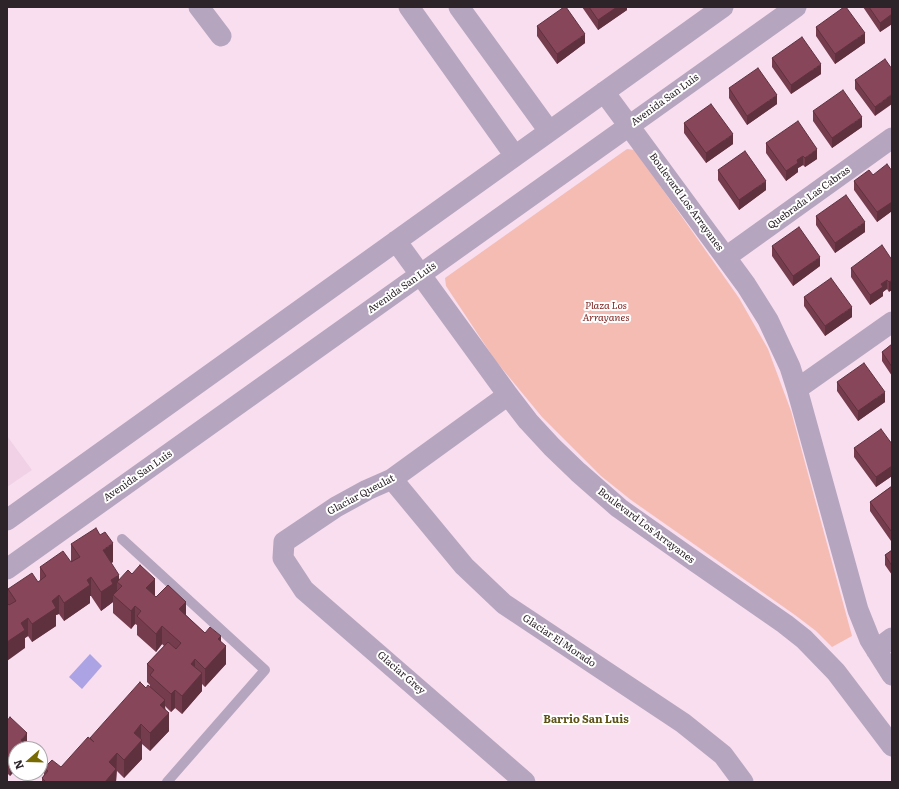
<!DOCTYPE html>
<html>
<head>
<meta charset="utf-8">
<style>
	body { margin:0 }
	#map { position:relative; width:899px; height:789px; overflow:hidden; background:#f8deef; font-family:Literata,serif }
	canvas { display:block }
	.frame { position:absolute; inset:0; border:8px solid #2d242a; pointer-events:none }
	.north { position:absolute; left:8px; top:741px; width:40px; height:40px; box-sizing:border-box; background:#fff; border:1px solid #aba7aa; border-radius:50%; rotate:250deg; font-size:11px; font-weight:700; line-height:16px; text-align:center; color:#2d242a }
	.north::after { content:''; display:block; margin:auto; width:14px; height:18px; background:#796b03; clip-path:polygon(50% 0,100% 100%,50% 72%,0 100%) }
</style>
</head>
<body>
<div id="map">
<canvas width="899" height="789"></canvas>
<div class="frame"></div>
<div class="north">N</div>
</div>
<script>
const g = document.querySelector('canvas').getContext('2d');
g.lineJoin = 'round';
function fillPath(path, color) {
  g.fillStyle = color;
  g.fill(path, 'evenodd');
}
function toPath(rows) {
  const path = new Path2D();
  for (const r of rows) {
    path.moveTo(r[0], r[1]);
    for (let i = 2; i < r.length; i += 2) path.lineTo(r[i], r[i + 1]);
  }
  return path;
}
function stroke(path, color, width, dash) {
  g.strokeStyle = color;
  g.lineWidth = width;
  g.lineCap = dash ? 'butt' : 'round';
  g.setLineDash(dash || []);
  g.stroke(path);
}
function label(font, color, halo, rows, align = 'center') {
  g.font = font + ' Literata,serif';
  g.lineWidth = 4;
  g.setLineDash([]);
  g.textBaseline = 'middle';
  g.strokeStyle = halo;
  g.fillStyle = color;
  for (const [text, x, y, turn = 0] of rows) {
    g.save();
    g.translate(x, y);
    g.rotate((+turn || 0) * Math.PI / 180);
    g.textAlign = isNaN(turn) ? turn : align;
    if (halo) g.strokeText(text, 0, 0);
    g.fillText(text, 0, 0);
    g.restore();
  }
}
const built = toPath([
	[7,436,32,470,7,487]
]);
const green = toPath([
	[627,149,635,150,739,298,768,349,791,411,852,636,832,647,816,631,795,615,631,500,601,476,542,417,495,360,446,286,445,278]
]);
const water = toPath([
	[90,654,102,666,82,689,69,677]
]);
const service = toPath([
	[122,539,265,670,167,782]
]);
const minor = toPath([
	[199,7,221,36],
	[409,7,515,156],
	[459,7,549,131],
	[604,92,746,285,768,320,790,367,797,389,858,610,870,640,892,675],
	[396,241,508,395,528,421,552,447,578,472,619,508,690,558,785,624,804,639,836,672,892,746],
	[726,257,892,138],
	[797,389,892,322],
	[508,395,392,479,367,490,336,507,284,542,283,558,304,590,525,782],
	[392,479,464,566,504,604,683,723,723,755,743,782],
	[7,520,723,7],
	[7,569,796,7],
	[876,650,892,638]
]);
const wall = toPath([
	[582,7,627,7,627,10,598,30],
	[863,7,892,7,892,24,880,32],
	[537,26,585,43,557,64,537,36],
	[816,27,865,43,835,64,816,36],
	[772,58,821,74,791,94,772,67],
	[892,69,875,116,855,89,855,80],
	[729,88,777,104,747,125,729,98],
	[813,111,862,127,832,148,813,121],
	[684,123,733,144,706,163,684,133],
	[766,143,817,159,805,167,803,165,800,167,798,168,798,172,786,181,766,153],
	[718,170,766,190,739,210,718,180],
	[892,171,892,211,877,222,854,190,854,181,873,175],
	[816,216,865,232,835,253,816,225],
	[772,246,820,266,793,286,772,256],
	[892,260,889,292,887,289,884,291,883,292,883,296,870,305,851,277,851,268],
	[804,297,852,317,825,336,804,306],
	[892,344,892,376,882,361,882,352],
	[837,382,885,402,858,421,837,391],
	[892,444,892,476,876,487,854,457,854,448],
	[892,486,892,541,891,541,870,511,870,502],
	[71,544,113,562,111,563,119,579,155,596,186,615,205,633,221,642,226,664,205,687,202,684,202,691,182,714,175,708,171,712,165,706,169,731,150,751,142,744,142,759,124,778,117,771,116,782,42,782,42,778,44,775,44,768,61,767,90,739,90,738,146,688,150,687,150,685,147,682,147,664,164,646,162,644,156,652,137,635,137,625,135,624,131,629,113,613,113,602,101,611,91,596,90,596,90,603,64,621,59,614,56,615,56,626,32,642,28,636,25,638,25,648,8,604,8,589,38,582,40,581,40,567,71,562],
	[892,550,892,575,885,565,885,555],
	[7,721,27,749,10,776,8,774,7,775]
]);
const shadedWall = toPath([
	[617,7,627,7,627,10,598,30,598,20],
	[892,14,892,24,880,32,880,23],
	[865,33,865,43,835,64,835,54],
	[585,34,585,43,557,64,557,54],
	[821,64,821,74,791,94,791,85],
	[892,94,892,104,875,116,875,107],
	[777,95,777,104,747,125,747,116],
	[862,117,862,127,832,148,832,138],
	[733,134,733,144,706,163,706,153],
	[817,149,817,159,805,167,805,158],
	[803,156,803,165,798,168,798,172,786,181,786,171,797,160],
	[766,181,766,190,739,210,739,200],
	[892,202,892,211,877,222,877,212],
	[865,222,865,232,835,253,835,243],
	[820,257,820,266,793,286,793,276],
	[887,280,887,289,883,292,883,296,870,305,870,295,881,284],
	[892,280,892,290,889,292,889,282],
	[852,307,852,317,825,336,825,326],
	[885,392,885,402,858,421,858,411],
	[892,466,892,476,876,487,876,477],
	[891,531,892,531,892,541,891,541],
	[113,543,113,562,103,568,103,550],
	[119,575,119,583,117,582,117,594,113,595,113,602,101,611,101,592,111,580],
	[91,577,91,596,90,596,90,603,64,621,64,603,87,580],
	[155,579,155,597,146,588],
	[59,595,59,614,56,615,56,626,32,642,32,624,52,601],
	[186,602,186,620,179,609],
	[135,606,135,624,131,629,131,611],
	[28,618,28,636,25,638,25,648,7,661,7,642,21,623],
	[162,626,162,644,156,652,156,634],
	[221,636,221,651,226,646,226,664,205,687,205,669,218,639],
	[195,659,195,678,191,664],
	[202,673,202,691,182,714,182,696],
	[175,690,175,708,171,712,171,694],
	[165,700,165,717,169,713,169,731,150,751,150,733,160,705],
	[141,724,141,742,142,740,142,759,124,778,124,760,134,733],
	[27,733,27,749,19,749,21,740],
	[16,752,16,770,10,776,10,758],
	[117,753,116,782,105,782,109,762],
	[7,756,8,756,7,775]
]);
const building = toPath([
	[564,7,566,7,585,34,557,54,537,26,564,7],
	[589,7,617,7,598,20,589,7],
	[844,7,846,7,865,33,835,54,816,27,844,7],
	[869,7,892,7,892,14,880,23,869,7],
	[802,37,821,64,791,85,772,58,802,37],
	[885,59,892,69,892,94,875,107,855,80,885,59],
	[758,68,777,95,747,116,729,88,758,68],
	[843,90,862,117,832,138,813,111,843,90],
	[711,104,733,134,706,153,684,123,711,104],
	[798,121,817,149,805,158,803,156,797,160,798,163,786,171,766,143,798,121],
	[745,151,766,181,739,200,718,170,745,151],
	[887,164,892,171,892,202,877,212,854,181,869,170,873,175,887,164],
	[846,195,865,222,835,243,816,216,846,195],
	[799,227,820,257,793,276,772,246,799,227],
	[882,245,892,260,892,280,889,282,887,280,881,284,883,287,870,295,851,268,882,245],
	[831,278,852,307,825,326,804,297,831,278],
	[892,344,892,367,882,352,892,344],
	[864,363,885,392,858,411,837,382,864,363],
	[881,429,892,444,892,466,876,477,854,448,881,429],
	[892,486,892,531,891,531,870,502,892,486],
	[96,528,100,535,105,532,113,543,103,550,119,575,111,580,113,584,101,592,91,577,87,580,90,585,64,603,59,595,52,601,56,608,32,624,28,618,21,623,25,630,7,642,7,603,9,605,16,601,8,589,32,573,38,582,46,576,40,567,63,551,71,562,80,557,71,544,96,528],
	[892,550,892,566,885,555,892,550],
	[140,565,155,579,146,588,156,597,168,585,186,602,179,609,205,633,210,627,221,636,218,639,226,646,205,669,195,659,191,664,202,673,182,696,175,690,171,694,150,675,154,670,147,664,168,642,176,649,181,643,162,626,156,634,137,616,141,611,135,606,131,611,113,595,122,586,117,582,128,570,132,574,140,565],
	[140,682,146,688,148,685,165,700,160,705,169,713,150,733,141,724,134,733,142,740,124,760,117,753,109,762,116,769,105,782,46,782,42,778,48,771,44,768,52,760,61,767,88,737,94,742,90,738,140,682],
	[10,717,27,733,21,740,25,743,19,749,16,749,16,752,10,758,8,756,7,756,7,721,10,717]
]);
const streetNames = [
	["Avenida San Luis",665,100,-36],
	["Quebrada Las Cabras",809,198,-36],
	["Boulevard Los Arrayanes",686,202,54],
	["Avenida San Luis",402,288,-35],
	["Avenida San Luis",138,476,-35],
	["Glaciar Queulat",361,495,-28],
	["Boulevard Los Arrayanes",646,526,37],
	["Glaciar El Morado",559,641,34],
	["Glaciar Grey",401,673,41]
];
const parkNames = [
	["Plaza Los",606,306],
	["Arrayanes",606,318]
];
const neighbourhoodNames = [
	["Barrio San Luis",586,720]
];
fillPath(built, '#f1d1e6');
fillPath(green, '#f5bcb4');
fillPath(water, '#aba3e3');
stroke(service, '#b6a5bf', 10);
stroke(minor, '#b6a5bf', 21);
fillPath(wall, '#753c4d');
fillPath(shadedWall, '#5f313f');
fillPath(building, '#88465a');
stroke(building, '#5f313f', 1);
label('10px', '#2d242a', '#fff', streetNames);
label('italic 10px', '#7c2420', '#fff', parkNames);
label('bold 11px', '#5c5214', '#fff', neighbourhoodNames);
</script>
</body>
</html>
